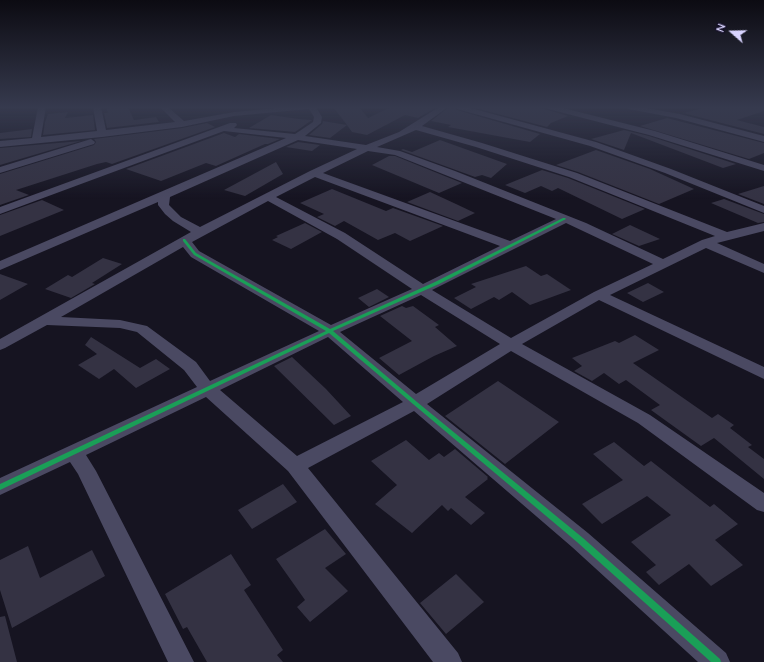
<!DOCTYPE html>
<html>
<head>
<meta charset="utf-8">
<style>
	body { margin:0 }
	#map { position:relative; width:764px; height:662px; overflow:hidden; background:#161421; font-family:Quicksand,sans-serif }
	canvas { display:block }
	.north { position:absolute; left:712px; top:12px; width:40px; height:40px; -webkit-text-stroke:3px #130f26; paint-order:stroke; rotate:290deg; font-size:11px; font-weight:700; line-height:16px; text-align:center; color:#d9d4ff }
	.north::after { content:''; display:block; margin:auto; width:14px; height:18px; background:#d9d4ff; clip-path:polygon(50% 0,100% 100%,50% 72%,0 100%) }
</style>
</head>
<body>
<div id="map">
<canvas width="764" height="662"></canvas>
<div class="north">N</div>
</div>
<script>
const g = document.querySelector('canvas').getContext('2d');
g.lineJoin = 'round';
function fillPath(path, color) {
  g.fillStyle = color;
  g.fill(path, 'evenodd');
}
function toPath(rows) {
  const path = new Path2D();
  for (const r of rows) {
    path.moveTo(r[0], r[1]);
    for (let i = 2; i < r.length; i += 2) path.lineTo(r[i], r[i + 1]);
  }
  return path;
}
const building = toPath([
	[106,107,128,107,134,120,156,117,159,122,107,128,104,113,108,113],
	[333,107,359,107,368,118,391,107,437,107,418,118,405,115,367,135,352,132,347,125,330,138,309,135,322,124,323,121,347,125],
	[449,107,455,107,457,110,540,134,530,142,448,127,451,125,431,121],
	[471,107,538,107,568,116,551,123,547,127],
	[707,107,764,107,764,111,737,120,764,127,764,134,683,113],
	[68,112,65,118,93,115,95,130,43,135,45,122,48,114],
	[271,115,299,119,312,120,295,132,249,128],
	[667,118,764,143,764,153,749,159,640,126],
	[207,123,215,127,112,164,106,162,97,164,16,190,29,195,0,205,0,174,94,145,96,142,94,139,182,128],
	[32,129,31,137,0,139,0,133],
	[624,130,649,136,736,164,723,168,631,133,624,150,591,139],
	[224,133,235,137,239,134,280,139,268,144,265,144,216,166,206,163,161,181,126,169],
	[440,140,507,164,491,178,482,175,475,177,401,150,403,149,412,152],
	[81,141,0,165,0,148],
	[298,142,320,145,312,151,286,147],
	[596,150,650,169,694,189,659,204,578,172,556,165],
	[389,156,395,156,462,183,439,193,372,165],
	[276,162,283,174,245,196,224,190],
	[542,170,568,178,645,209,622,219,558,188,552,191,541,186,525,193,505,185],
	[764,186,764,204,738,194],
	[332,189,386,211,393,208,443,226,410,241,395,233,378,240,344,221,335,226,317,217,324,214,300,203],
	[430,192,456,204,475,213,458,221,407,202],
	[724,199,764,214,764,222,758,223,711,203],
	[42,200,64,210,0,236,0,215],
	[305,223,322,232,291,249,272,240,278,237,276,236],
	[630,225,660,239,639,246,612,234],
	[103,258,122,264,92,283,95,284,71,298,45,289,68,275,72,277],
	[526,266,541,276,547,274,571,290,530,305,512,292,499,300,494,297,471,309,454,298,476,287,471,284],
	[0,274,28,284,0,300],
	[648,283,664,292,643,302,627,293],
	[377,289,389,297,369,307,358,298],
	[402,306,406,308,413,306,439,325,435,327,457,346,434,356,399,375,379,358,412,341,380,316],
	[635,335,659,350,633,363,712,418,718,414,734,425,730,428,752,445,748,447,764,459,764,479,714,438,701,446,669,423,651,410,660,405,626,380,619,384,604,373,592,381,574,371,582,366,572,358,615,341,619,343],
	[91,337,140,368,156,359,170,369,136,388,114,369,99,379,78,365,97,354,85,345],
	[292,357,326,389,351,416,334,425,274,366],
	[498,381,559,422,505,464,445,416],
	[406,440,429,460,439,453,444,457,455,449,488,477,487,478,488,479,465,497,485,513,471,525,451,508,448,511,442,505,412,533,375,504,397,485,371,461],
	[614,442,644,466,651,461,710,507,714,504,738,524,715,540,743,565,711,586,689,564,659,585,646,572,656,565,631,542,671,515,647,496,602,524,582,504,623,480,593,454],
	[283,484,297,502,252,529,238,510],
	[325,529,346,554,325,568,348,591,310,622,297,607,305,600,276,559],
	[28,546,40,578,92,550,105,576,12,628,0,590,0,560],
	[231,554,251,585,244,590,283,650,277,655,283,662,207,662,187,627,183,629,165,594],
	[456,574,484,602,446,634,420,603],
	[5,616,17,662,0,662,0,617]
]);
const street = toPath([
	[38,107,46,107,41,137,97,131,93,107,101,107,106,130,175,122,160,107,168,107,184,121,234,112,287,107,316,107,322,117,321,123,305,136,366,145,399,132,439,107,448,107,422,126,482,143,577,173,727,232,764,223,764,231,717,243,764,264,764,273,706,248,610,295,764,367,764,379,599,300,522,344,650,415,764,493,764,512,757,510,638,423,511,351,427,404,588,533,726,653,730,662,698,662,572,547,414,411,308,468,458,653,462,662,433,662,288,471,206,397,86,455,96,471,194,662,168,662,78,474,70,462,0,495,0,478,197,387,184,370,137,332,120,328,47,325,5,348,0,350,0,339,191,232,173,221,165,214,158,205,158,202,0,270,0,261,286,138,224,131,0,214,0,207,230,123,236,123,237,125,234,128,295,134,313,122,314,117,309,109,234,116,182,127,102,137,0,147,0,141,32,138,38,107],
	[416,130,476,147,569,177,715,236,702,240,663,259,586,223,455,171,400,151,377,147,416,130],
	[298,140,357,149,310,171,200,227,181,217,169,205,170,197,298,140],
	[368,151,395,155,556,219,510,241,323,173,368,151],
	[315,177,500,246,423,284,345,233,276,197,315,177],
	[268,201,337,239,412,289,331,325,199,251,192,242,268,201],
	[566,223,653,264,594,292,511,338,432,290,566,223],
	[183,247,191,257,319,331,210,381,196,362,147,326,120,320,61,317,183,247],
	[421,295,500,344,416,394,340,332,421,295],
	[328,337,403,402,297,456,220,390,328,337],
	[456,107,467,107,596,142,671,169,764,206,764,213,665,173,590,146,457,109,456,107],
	[547,107,559,107,655,131,764,165,764,171,649,135,548,109,547,107],
	[627,107,641,107,680,114,764,136,764,142,676,118,628,109,627,107],
	[91,139,95,142,94,144,0,173,0,167,91,139]
]);
const cycleway = toPath([
	[563,218,565,218,566,219,439,284,333,331,417,402,583,538,720,659,721,662,711,662,577,542,413,404,329,333,0,490,0,484,326,331,194,255,183,241,183,239,185,239,196,253,330,329,435,282,563,218]
]);
fillPath(building, '#343243');
fillPath(street, '#4a4962');
fillPath(cycleway, '#1a9f57');
const sky = g.createLinearGradient(0, 0, 0, 199);
sky.addColorStop(0, '#0c0b12');
sky.addColorStop(0.54, '#363a4e');
sky.addColorStop(1, '#363a4e00');
g.fillStyle = sky;
g.fillRect(0, 0, 764, 199);
</script>
</body>
</html>
